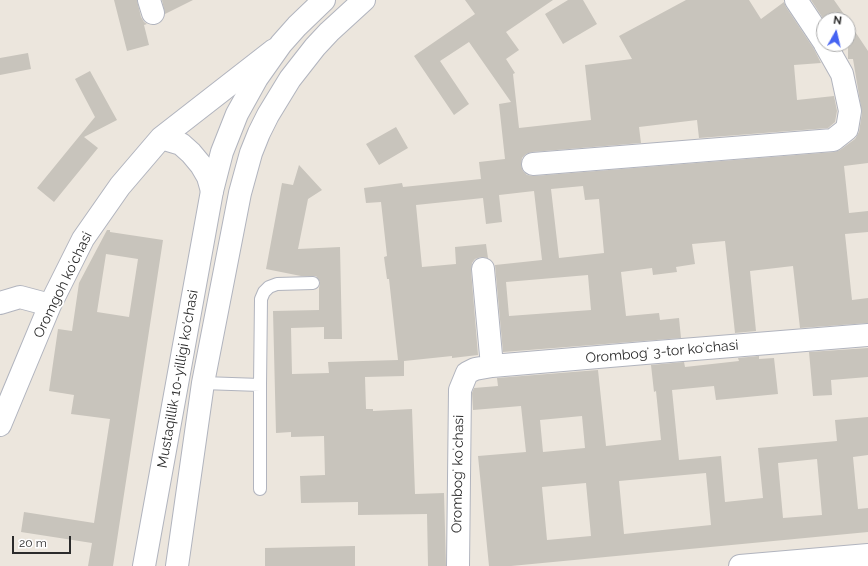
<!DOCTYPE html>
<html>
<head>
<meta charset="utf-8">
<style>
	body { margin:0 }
	#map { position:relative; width:868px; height:566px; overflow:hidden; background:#ece6dd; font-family:Raleway,sans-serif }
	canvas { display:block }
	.north { position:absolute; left:816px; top:12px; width:40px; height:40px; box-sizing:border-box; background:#fff; border:1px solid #aaa; border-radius:50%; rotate:8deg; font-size:11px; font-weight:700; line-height:16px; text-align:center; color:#2b2b2b }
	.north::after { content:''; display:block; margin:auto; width:14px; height:18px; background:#4563f2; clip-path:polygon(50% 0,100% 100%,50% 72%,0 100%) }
	.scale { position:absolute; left:12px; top:536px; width:59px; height:18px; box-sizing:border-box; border:2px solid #2b2b2b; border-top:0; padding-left:5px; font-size:12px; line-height:14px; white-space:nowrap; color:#2b2b2b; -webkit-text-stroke:3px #fff; paint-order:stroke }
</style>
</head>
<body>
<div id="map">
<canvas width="868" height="566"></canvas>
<div class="north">N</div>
<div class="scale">20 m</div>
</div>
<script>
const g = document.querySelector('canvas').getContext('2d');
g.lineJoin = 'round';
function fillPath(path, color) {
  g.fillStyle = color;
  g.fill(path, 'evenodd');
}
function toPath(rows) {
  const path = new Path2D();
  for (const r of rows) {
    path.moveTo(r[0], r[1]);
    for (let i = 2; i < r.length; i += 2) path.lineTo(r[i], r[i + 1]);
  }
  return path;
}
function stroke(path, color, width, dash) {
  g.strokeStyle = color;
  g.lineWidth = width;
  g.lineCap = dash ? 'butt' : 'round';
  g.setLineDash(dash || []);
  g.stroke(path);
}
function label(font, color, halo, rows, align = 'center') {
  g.font = font + ' Raleway,sans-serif';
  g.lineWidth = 4;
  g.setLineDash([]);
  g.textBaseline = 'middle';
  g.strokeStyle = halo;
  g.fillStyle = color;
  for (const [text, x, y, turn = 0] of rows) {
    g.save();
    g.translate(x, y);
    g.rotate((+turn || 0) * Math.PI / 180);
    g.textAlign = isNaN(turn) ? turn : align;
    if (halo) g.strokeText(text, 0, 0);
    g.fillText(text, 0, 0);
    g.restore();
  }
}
const building = toPath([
	[114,0,137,0,141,17,144,22,147,24,144,25,149,45,127,51],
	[162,0,193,0,165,14],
	[465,0,553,0,506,32,519,50,506,59,515,73,513,74,519,128,591,120,585,65,632,59,619,36,686,0,749,0,761,19,784,2,786,7,814,49,821,63,794,65,797,100,834,96,837,111,835,122,828,128,699,138,697,120,639,127,641,143,532,152,526,154,522,158,521,165,523,171,527,175,534,176,834,152,840,150,855,139,859,132,862,113,853,59,848,59,848,21,868,51,868,163,844,166,849,213,868,211,868,232,845,234,852,300,868,298,868,323,800,328,793,266,750,271,756,331,735,333,725,241,692,244,695,264,676,267,677,272,653,275,652,268,621,272,626,316,659,313,660,320,679,318,681,338,503,352,495,265,542,260,534,191,499,195,502,222,486,224,483,198,416,205,422,267,456,264,455,247,486,244,488,258,481,257,475,259,472,263,471,270,478,355,452,358,452,356,404,361,404,376,365,377,366,409,373,409,373,411,412,409,415,494,444,493,446,566,428,566,427,514,358,515,358,502,301,503,300,476,325,475,324,436,291,437,291,432,276,433,273,311,319,310,319,288,320,282,316,276,301,276,266,269,282,183,293,185,299,165,322,190,308,199,298,249,340,247,342,339,324,339,324,327,291,328,292,374,329,373,328,362,398,360,389,279,387,279,384,257,387,256,381,202,366,203,364,188,402,183,403,187,481,179,479,162,505,159,499,104,511,102,469,42,440,61,469,104,454,115,414,56,475,14],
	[583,186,585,200,599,199,604,253,559,258,551,189],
	[588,275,591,310,509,316,506,282],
	[568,0,583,0,597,24,563,44,545,14],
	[811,0,834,0,848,20,824,20],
	[28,53,31,69,0,75,0,58],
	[90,71,117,120,84,137,98,148,54,202,37,188,95,117,75,79],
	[396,127,408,148,379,165,366,144],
	[107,230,110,230,110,232,163,240,113,566,88,566,92,543,21,532,24,512,94,523,110,419,71,414,74,395,49,391,58,329,72,331,79,283],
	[106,254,138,259,129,317,97,312],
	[868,348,868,377,831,380,832,395,813,396,809,352],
	[759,356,759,359,774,358,778,394,716,400,714,386,672,390,679,460,721,456,725,502,763,498,758,448,837,441,835,420,868,417,868,455,853,457,858,509,868,508,868,532,511,566,489,566,478,456,526,452,521,406,473,410,472,393,474,388,498,386,497,378,598,370,606,446,661,440,656,391,654,392,651,365,684,362,685,367,739,361,738,358],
	[582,416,585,448,543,452,540,420],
	[817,459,822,515,783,518,778,463],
	[706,473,711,525,624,534,619,481],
	[586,483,591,536,547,540,542,487],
	[355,546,355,566,265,566,265,548]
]);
const lane = toPath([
	[203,383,260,385,261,299,264,292,269,287,277,284,313,283],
	[260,385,260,489]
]);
const street = toPath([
	[149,0,153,13],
	[796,0,824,42],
	[161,138,181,144,191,153,201,165,208,177,212,191],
	[533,164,833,140,847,129,850,111,842,74,825,44],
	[483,269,492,366],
	[0,303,20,297,50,305],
	[0,425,50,305,83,239,120,186,161,138,274,50],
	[458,566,460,390,467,373,475,369,492,366,645,353,868,335],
	[740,566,868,555]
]);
const secondary = toPath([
	[144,566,212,191,222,152,237,114,257,78,281,44,297,26,324,0],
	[177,566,203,383,240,193,251,153,259,133,268,115,290,79,315,47,329,32,364,0]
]);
const streetNames = [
	["Oromgoh koʻchasi",63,285,-64],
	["Orombogʻ 3-tor koʻchasi",662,352,-5],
	["Mustaqillik 10-yilligi ko'chasi",178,379,-80],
	["Orombogʻ koʻchasi",458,474,-89]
];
fillPath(building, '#c8c4bc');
stroke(lane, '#b1b4be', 14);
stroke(street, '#b1b4be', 24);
stroke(secondary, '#b1b4be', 24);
stroke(lane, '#fff', 12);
stroke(street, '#fff', 22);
stroke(secondary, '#fff', 22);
label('14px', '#2b2b2b', '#fff', streetNames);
</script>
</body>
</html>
